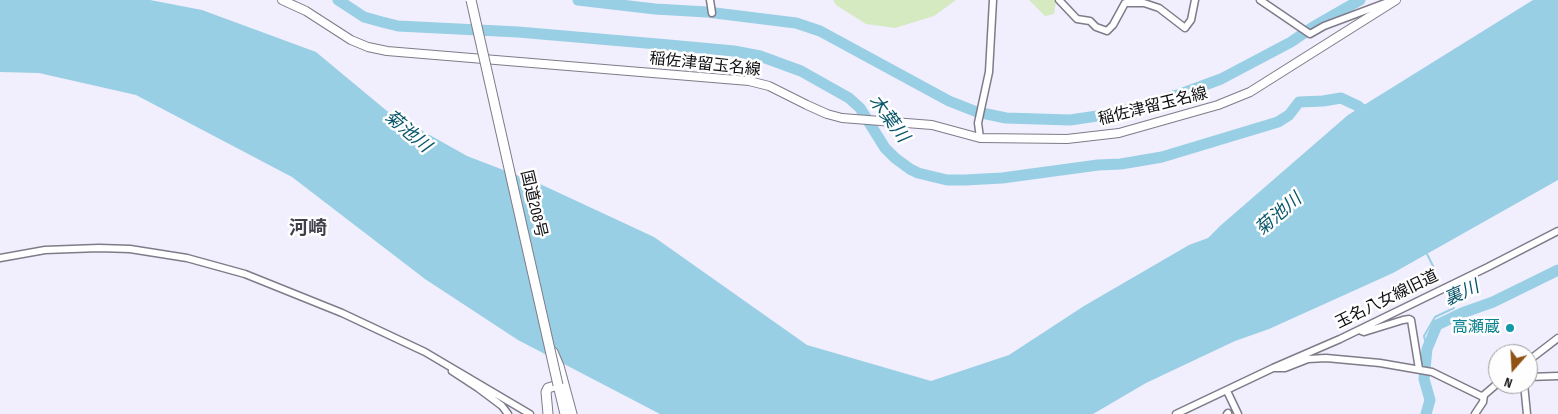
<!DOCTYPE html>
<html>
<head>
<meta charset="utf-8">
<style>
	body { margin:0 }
	#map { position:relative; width:1558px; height:414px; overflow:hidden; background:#f1eefd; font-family:"Sofia Sans Condensed",sans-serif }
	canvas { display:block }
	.north { position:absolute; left:1488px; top:344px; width:50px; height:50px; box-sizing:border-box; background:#fefefe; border:1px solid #9e9e9f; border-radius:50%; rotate:199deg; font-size:14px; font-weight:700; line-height:20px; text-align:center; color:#0e0d11 }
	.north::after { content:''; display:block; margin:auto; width:18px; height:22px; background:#905315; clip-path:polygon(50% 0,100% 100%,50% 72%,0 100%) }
</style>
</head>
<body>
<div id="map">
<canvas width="1558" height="414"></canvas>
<div class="north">N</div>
</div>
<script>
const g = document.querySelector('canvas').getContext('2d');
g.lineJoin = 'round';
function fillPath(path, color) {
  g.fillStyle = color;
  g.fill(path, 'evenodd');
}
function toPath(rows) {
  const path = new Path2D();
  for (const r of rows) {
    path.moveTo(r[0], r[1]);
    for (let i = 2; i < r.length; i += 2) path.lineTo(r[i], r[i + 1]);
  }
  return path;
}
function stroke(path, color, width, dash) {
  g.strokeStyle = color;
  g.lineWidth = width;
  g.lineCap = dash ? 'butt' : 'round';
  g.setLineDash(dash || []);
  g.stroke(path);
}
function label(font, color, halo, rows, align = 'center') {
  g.font = font + ' "Sofia Sans Condensed","Noto Sans JP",sans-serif';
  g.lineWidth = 5;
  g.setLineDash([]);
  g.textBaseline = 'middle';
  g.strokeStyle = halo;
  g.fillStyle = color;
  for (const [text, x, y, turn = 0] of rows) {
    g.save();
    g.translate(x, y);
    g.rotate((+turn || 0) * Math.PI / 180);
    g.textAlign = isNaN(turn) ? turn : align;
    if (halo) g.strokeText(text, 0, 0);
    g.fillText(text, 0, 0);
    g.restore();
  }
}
const green = toPath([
	[833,0,956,0,934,16,895,28,866,24,836,5],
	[1029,0,1056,0,1054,14,1045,16]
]);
const water = toPath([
	[0,0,150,0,202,10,316,52,387,111,467,156,540,184,654,237,807,345,931,381,1009,355,1084,306,1189,245,1208,238,1220,226,1348,115,1533,0,1558,0,1558,180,1393,273,1269,329,1235,341,1146,383,1093,414,660,414,518,340,425,279,292,177,136,95,39,73,0,72]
]);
const stream = toPath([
	[1427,254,1435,270],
	[1427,349,1424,336,1435,317,1454,308]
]);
const river = toPath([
	[338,0,364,17,382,22,398,26,518,32,669,45,734,51,760,56,801,71,849,98,860,108,885,148,895,158,910,169,918,173,947,180,965,180,1002,178,1098,165,1121,164,1162,157,1278,122,1289,115,1299,102,1323,101,1341,98,1358,106,1371,116],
	[578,0,655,9,707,12,796,23,820,31,949,101,977,112,1006,118,1070,120,1104,115,1135,108,1183,93,1221,79,1291,42,1313,27,1360,0],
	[1426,414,1430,400,1424,379,1427,349,1437,325,1462,313,1493,302,1558,270]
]);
const minor = toPath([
	[710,0,712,13],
	[1059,0,1077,19,1090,21,1096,27,1107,31,1113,25,1125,3,1144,3,1159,8,1185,28,1191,20,1195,0],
	[1260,0,1310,34,1324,26,1388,2],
	[980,138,978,123,989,72,993,0],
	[0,258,45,250,99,248,130,249,187,258,245,274,342,313,425,352,530,414],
	[1359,330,1364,332,1403,320,1409,319,1411,320,1419,369],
	[1528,361,1558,338],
	[1274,368,1285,368,1308,359,1326,358,1380,363,1432,372,1481,396,1484,395],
	[452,371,478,388,502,406,508,414],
	[1528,377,1558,376],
	[1524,384,1527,414],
	[1227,391,1238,414],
	[1176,414,1273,368,1340,339,1488,267,1558,231],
	[1227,414,1228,413],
	[1475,414,1483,402,1484,395,1498,383]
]);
const major = toPath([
	[282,0,306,11,351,40,368,47,387,51,749,81,769,86,807,105,827,114,842,118,932,125,980,138,1067,139,1119,133,1218,105,1250,92,1396,0]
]);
const highway = toPath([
	[553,352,559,366,572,414],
	[548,414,546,392,548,388,558,385,565,414]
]);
const highwayBridge = toPath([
	[471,0,558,385]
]);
const markers = [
	[1510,328,5,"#0f9aa8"]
];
const streetNames = [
	["稲佐津留玉名線",705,65,6],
	["稲佐津留玉名線",1153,107,-14],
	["国道208号",533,204,77],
	["玉名八女線旧道",1387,300,-26]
];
const cultureNames = [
	["高瀬蔵",1500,328]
];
const waterNames = [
	["木葉川",888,119,53],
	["菊池川",407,132,40],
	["菊池川",1279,215,-41],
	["裏川",1462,294,-24]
];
const quarterNames = [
	["河崎",308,229]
];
fillPath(green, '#d6eac1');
fillPath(water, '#98cfe4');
stroke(stream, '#98cfe4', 2);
stroke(river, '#98cfe4', 11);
stroke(minor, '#7f7b89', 9);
stroke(major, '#7f7b89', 10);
stroke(highway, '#7f7b89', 11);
stroke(minor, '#fff', 6);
stroke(major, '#fff', 8);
stroke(highway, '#fff', 9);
stroke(highwayBridge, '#7f7b89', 11, []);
stroke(highwayBridge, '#fff', 9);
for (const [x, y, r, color] of markers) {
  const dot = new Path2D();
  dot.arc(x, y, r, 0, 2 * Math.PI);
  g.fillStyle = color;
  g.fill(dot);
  stroke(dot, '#fefefe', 2);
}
label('16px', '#0e0d11', '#fefefe', streetNames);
label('16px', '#0d838f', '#fefefe', cultureNames, 'right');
label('italic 18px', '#08566b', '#fefefe', waterNames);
label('bold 19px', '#413f4a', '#fefefe', quarterNames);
</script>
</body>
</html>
